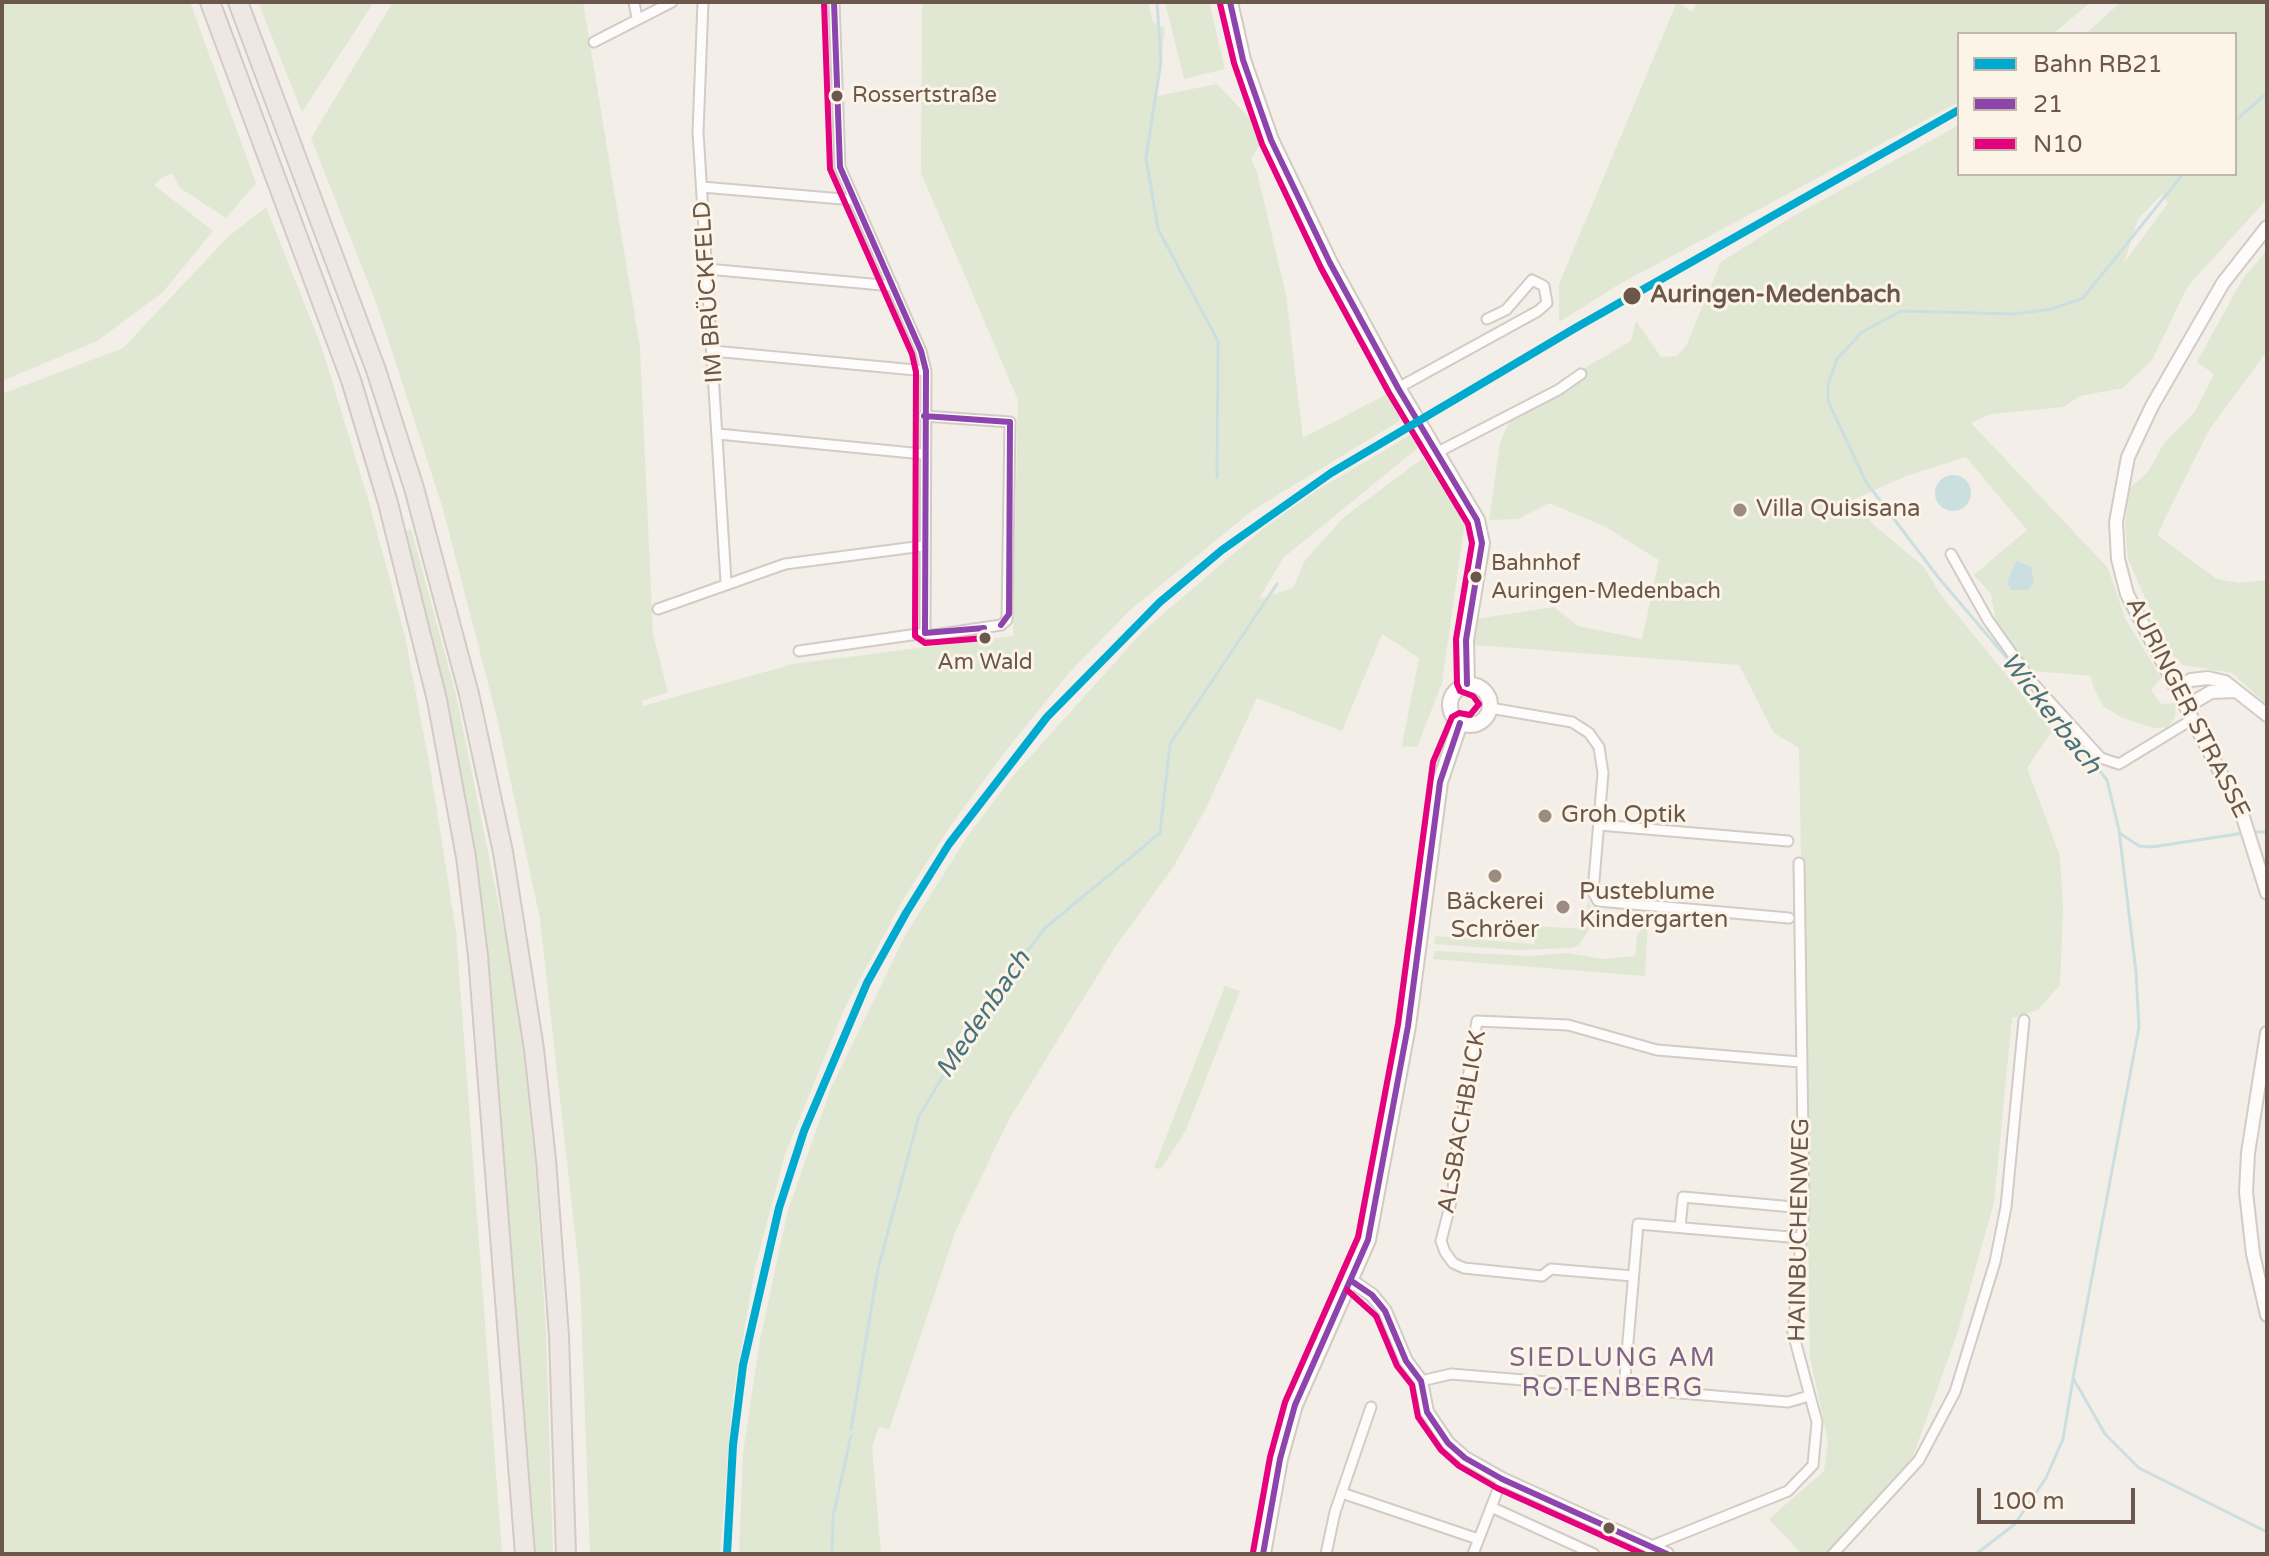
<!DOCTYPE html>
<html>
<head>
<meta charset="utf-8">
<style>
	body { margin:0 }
	#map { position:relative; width:2269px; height:1556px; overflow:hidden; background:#f3eee7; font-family:"Varela Round",sans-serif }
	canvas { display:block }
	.frame { position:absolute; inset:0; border:4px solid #6c574c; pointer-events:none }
	.legend { position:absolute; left:1957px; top:32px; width:280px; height:144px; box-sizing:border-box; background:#fcf4e7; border:2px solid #c2b5a9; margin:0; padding:10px 14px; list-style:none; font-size:24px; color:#6c574c }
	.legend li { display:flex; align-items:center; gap:16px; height:40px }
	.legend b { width:40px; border:2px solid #c2b5a9 }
	.scale { position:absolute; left:1977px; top:1488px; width:158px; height:36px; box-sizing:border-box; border:4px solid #6c574c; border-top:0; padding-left:10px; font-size:24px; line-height:28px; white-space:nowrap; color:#6c574c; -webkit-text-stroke:6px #fcf4e7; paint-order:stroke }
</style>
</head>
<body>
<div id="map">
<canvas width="2269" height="1556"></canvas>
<div class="frame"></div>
<ul class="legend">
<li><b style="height:10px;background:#00a9ce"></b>Bahn RB21</li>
<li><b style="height:10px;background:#8e44ad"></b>21</li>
<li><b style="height:10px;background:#e5007d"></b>N10</li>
</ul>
<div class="scale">100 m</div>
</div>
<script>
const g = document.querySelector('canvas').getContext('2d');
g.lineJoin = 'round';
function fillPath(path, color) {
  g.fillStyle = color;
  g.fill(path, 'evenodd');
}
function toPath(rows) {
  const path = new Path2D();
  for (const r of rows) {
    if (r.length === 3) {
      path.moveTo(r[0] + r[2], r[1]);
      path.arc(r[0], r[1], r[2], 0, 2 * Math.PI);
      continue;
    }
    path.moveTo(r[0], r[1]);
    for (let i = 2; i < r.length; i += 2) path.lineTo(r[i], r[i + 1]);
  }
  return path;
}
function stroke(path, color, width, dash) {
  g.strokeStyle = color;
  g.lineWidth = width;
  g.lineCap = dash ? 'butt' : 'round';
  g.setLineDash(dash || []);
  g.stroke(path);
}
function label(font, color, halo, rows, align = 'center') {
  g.font = font + ' "Varela Round",sans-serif';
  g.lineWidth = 6;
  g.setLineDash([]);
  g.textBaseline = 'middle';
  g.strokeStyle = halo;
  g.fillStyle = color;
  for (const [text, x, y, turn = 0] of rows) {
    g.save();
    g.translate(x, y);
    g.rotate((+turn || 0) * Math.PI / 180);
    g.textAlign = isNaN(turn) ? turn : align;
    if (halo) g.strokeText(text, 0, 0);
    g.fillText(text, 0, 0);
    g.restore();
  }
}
const green = toPath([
	[2,2,190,2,256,183,226,218,180,188,172,173,159,180,154,185,213,231,163,292,97,341,2,381],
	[258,2,374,2,302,112],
	[393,2,583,2,640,347,653,634,668,692,642,701,643,706,793,664,1013,636,1018,400,921,173,922,2,1148,2,1153,22,1165,28,1157,96,1217,84,1258,127,1261,143,1251,159,1257,172,1286,295,1303,438,1389,393,1401,420,1253,510,1129,611,1068,674,1004,753,949,828,904,898,845,1007,785,1154,755,1268,733,1395,720,1554,590,1554,580,1279,540,919,498,722,443,509,377,305,311,138],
	[1165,2,1209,2,1225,69,1184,79],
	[1677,2,1692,12,1696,5,1693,2,2091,2,2053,34,1959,34,1959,102,1618,285,1559,322,1559,284],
	[2121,2,2267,2,2267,199,2188,286,2152,360,2123,388,2080,396,2063,407,1991,414,1971,423,2108,568,2125,618,2161,678,2151,690,2161,704,2176,703,2175,718,2168,727,2154,728,2123,718,2104,707,2094,689,2091,676,2032,671,1996,622,1991,594,1974,575,2027,530,1966,457,1906,476,1852,500,1875,526,1923,566,1941,595,2052,731,2027,768,2060,856,2063,909,2060,985,2038,1010,2012,1018,1994,1202,1958,1331,1912,1459,1825,1554,1802,1554,1769,1519,1824,1471,1828,1441,1810,1357,1799,748,1774,733,1739,665,1474,645,1476,619,1554,607,1578,626,1642,639,1659,560,1606,527,1549,503,1518,519,1489,520,1500,442,1516,408,1631,341,1636,321,1661,357,1677,356,1686,346,1721,262,1790,218,1959,125,1959,174,2235,174,2235,34,2085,34],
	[2162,194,2168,203,2124,263,2138,219],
	[266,207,322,348,368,499,405,636,431,773,456,931,502,1554,2,1554,2,394,123,348,228,237],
	[2267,250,2267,351,2209,430,2157,535,2217,579,2239,583,2267,580,2267,705,2232,673,2183,665,2168,651,2128,559,2125,525,2130,488,2148,472,2164,443,2194,413,2214,374,2197,362,2242,280],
	[1410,435,1419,447,1283,558,1259,599,1293,588,1304,562,1342,519,1423,458,1465,522,1442,683,1417,747,1402,746,1419,658,1382,634,1342,731,1257,698,1206,808,1174,866,1115,947,1008,1121,956,1230,889,1430,879,1426,872,1447,881,1554,739,1554,743,1453,760,1340,788,1210,831,1088,906,934,967,837,1012,777,1144,630,1265,527,1319,489],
	[1011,965,1016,969,990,1002,961,1060,947,1052],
	[411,529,456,695,509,955,523,1049,535,1161,546,1333,553,1554,533,1554,487,957,473,857,404,531],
	[1588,901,1595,913,1592,925,1579,945,1572,948,1516,950,1434,944,1435,936,1534,944,1536,926,1585,929],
	[1648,917,1645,976,1433,959,1435,951,1530,956,1567,953,1603,959,1635,956,1637,936],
	[1225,986,1240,991,1186,1130,1161,1169,1154,1168]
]);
const water = toPath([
	[1953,493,18],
	[2016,561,2031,566,2034,582,2028,590,2011,590,2007,582]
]);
const stream = toPath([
	[1157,2,1161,61,1146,158,1158,229,1218,341,1217,477],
	[2235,121,2267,93],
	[2028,683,1938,577,1866,482,1828,401,1828,384,1837,359,1862,332,1901,311,2014,314,2052,309,2083,298,2183,174],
	[2051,710,2107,780,2119,830,2136,972,2139,1027,2073,1378,2105,1434,2139,1468,2267,1532],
	[2251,832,2267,832],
	[2121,834,2139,846,2152,847,2244,833],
	[851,1429,878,1269,919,1116,988,1001,1045,928,1160,833,1170,744,1277,584],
	[832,1554,833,1517,851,1436],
	[1976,1554,2015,1524,2046,1478,2063,1439,2073,1379]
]);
const minor = toPath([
	[634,2,637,18],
	[703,2,698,132,726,582],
	[834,2,840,167,921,351,926,371,925,633],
	[594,42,672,2],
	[702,187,854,200],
	[707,269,893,286],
	[713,351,926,371],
	[1398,388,1538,311,1547,303,1544,286,1532,280,1506,310,1487,319],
	[718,434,923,454],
	[1436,453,1558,390,1581,374],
	[1951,554,1988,620,2033,683,2101,758,2119,764,2193,719],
	[658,609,785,564,923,546],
	[799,651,925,633,934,635,1001,625,1007,620,1010,422,924,416],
	[1490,708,1572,722,1589,733,1599,747,1603,773,1593,892,1598,901,1789,918],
	[1599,825,1788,841],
	[1680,1227,1683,1197,1804,1208],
	[1633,1276,1551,1269,1542,1276,1464,1268,1453,1263,1445,1252,1441,1241,1453,1194,1454,1168,1477,1021,1568,1025,1657,1050,1800,1062],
	[1421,1381,1451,1374,1788,1402,1809,1396],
	[1624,1389,1638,1224,1801,1238],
	[1342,1493,1478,1539],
	[1491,1507,1594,1554],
	[1654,1545,1788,1491,1813,1465,1817,1422,1793,1333,1804,1208,1799,863],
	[1326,1554,1335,1512,1371,1407],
	[1473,1554,1502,1479],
	[1833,1554,1919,1460,1955,1392,1995,1262,2006,1207,2024,1020]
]);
const tertiary = toPath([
	[2267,227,2223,283,2152,406,2128,457,2116,522,2118,559,2127,594,2242,814,2267,893],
	[2176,688,2191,680,2208,678,2225,682,2267,715],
	[2187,706,2211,692,2236,691],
	[2267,1033,2248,1153,2246,1192,2253,1254,2267,1315],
	[1353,1282,1372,1295,1385,1311,1406,1361,1421,1381,1427,1412,1448,1443,1465,1458,1502,1479,1667,1554]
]);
const secondary = toPath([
	[1230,2,1243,60,1271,140,1330,263,1398,388,1477,520,1482,543,1466,640,1467,684],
	[1470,705,20],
	[1263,1554,1280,1459,1295,1405,1368,1240,1408,1026,1440,782,1460,723]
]);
const motorway = toPath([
	[210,2,351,380,388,503,437,700,466,857,478,956,525,1554],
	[238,2,376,370,414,488,469,694,503,852,534,1049,546,1160,559,1336,566,1554]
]);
const bus1 = toPath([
	[834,2,840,167,921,351,926,371,925,633,984,628],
	[1230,2,1243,60,1271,140,1330,263,1398,388,1477,520,1482,543,1466,640,1467,684],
	[924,416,1010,422,1009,614,1001,625],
	[1353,1282,1372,1295,1385,1311,1406,1361,1421,1381,1427,1412,1448,1443,1465,1458,1502,1479,1667,1554],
	[1263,1554,1280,1459,1295,1405,1368,1240,1408,1026,1440,782,1460,723]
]);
const bus2 = toPath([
	[824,2,830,169,912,354,916,372,915,636,925,643,985,638],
	[1220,4,1234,63,1262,144,1321,268,1389,393,1468,524,1472,543,1456,639,1457,684,1460,691,1473,696,1479,704,1470,715,1459,713,1452,717,1433,762,1398,1024,1358,1237,1285,1402,1270,1457,1253,1552],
	[1347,1290,1376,1316,1397,1366,1412,1385,1418,1417,1441,1450,1459,1466,1497,1488,1643,1554]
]);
const rail1 = toPath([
	[727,1554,733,1445,743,1365,779,1208,804,1131,867,983,906,913,949,844,1047,717,1160,602,1222,550,1331,473,1577,327,1959,110]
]);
const markers = [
	[837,96,7,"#6c574c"],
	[1632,296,10,"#6c574c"],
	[1740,510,8,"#9b8c82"],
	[1476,577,7,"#6c574c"],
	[985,638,7,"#6c574c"],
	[1545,816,8,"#9b8c82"],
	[1495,876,8,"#9b8c82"],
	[1563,907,8,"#9b8c82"],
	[1609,1528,7,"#6c574c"]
];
const busNames = [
	["Rossertstraße",852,96],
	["Bahnhof",1491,564],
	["Auringen-Medenbach",1491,592],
	["Am Wald",985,663,"center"]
];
const streetNames = [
	["IM BRÜCKFELD",709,292,-94],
	["AURINGER STRASSE",2187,708,63],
	["ALSBACHBLICK",1463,1122,-80],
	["HAINBUCHENWEG",1800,1230,-89]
];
const stopNames = [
	["Auringen-Medenbach",1650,296]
];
const poiNames = [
	["Villa Quisisana",1756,510],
	["Groh Optik",1561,816],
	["Pusteblume",1579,893],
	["Kindergarten",1579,921],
	["Bäckerei",1495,903,"center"],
	["Schröer",1495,931,"center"]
];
const waterNames = [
	["Wickerbach",2050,714,52],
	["Medenbach",984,1015,-56]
];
const neighbourhoodNames = [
	["SIEDLUNG AM",1613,1359],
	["ROTENBERG",1613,1389]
];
fillPath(green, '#e0e8d3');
fillPath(water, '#cbdfe1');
stroke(stream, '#cbdfe1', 3);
stroke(minor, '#d2cbc6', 13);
stroke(tertiary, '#d2cbc6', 16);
stroke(secondary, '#d2cbc4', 18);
stroke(motorway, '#d2cac5', 22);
stroke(minor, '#fdfcfb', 9);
stroke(tertiary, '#fdfcfb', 12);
stroke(secondary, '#fdfcfb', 14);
stroke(motorway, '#eee7e4', 18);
stroke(bus1, '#8e44ad', 6);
stroke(bus2, '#e5007d', 6);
stroke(rail1, '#00a9ce', 8);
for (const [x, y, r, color] of markers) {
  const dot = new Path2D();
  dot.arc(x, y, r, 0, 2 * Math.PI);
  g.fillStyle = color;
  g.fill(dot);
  stroke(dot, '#fcf4e7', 3);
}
label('22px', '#6c574c', '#fcf4e7', busNames, 'left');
label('24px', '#6c574c', '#fcf4e7', streetNames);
label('bold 24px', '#6c574c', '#fcf4e7', stopNames, 'left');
label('24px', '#6c574c', '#fcf4e7', poiNames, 'left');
label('italic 26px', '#49747d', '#fcf4e7', waterNames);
g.letterSpacing = '2px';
label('26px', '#7c6489', '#fcf4e7', neighbourhoodNames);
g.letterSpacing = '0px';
</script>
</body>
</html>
